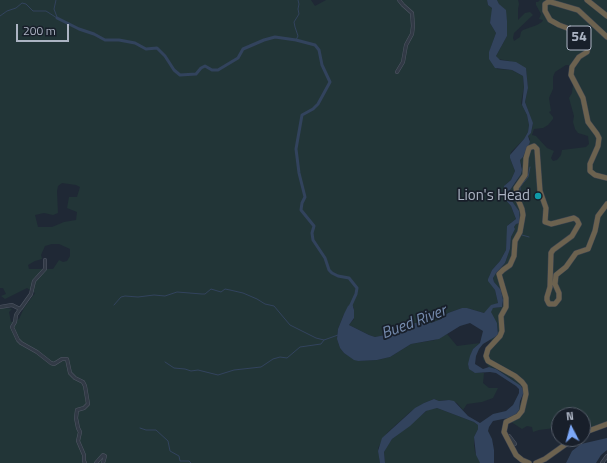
<!DOCTYPE html>
<html>
<head>
<meta charset="utf-8">
<style>
	body { margin:0 }
	#map { position:relative; width:607px; height:463px; overflow:hidden; background:#1f2835; font-family:"Titillium Web",sans-serif }
	canvas { display:block }
	.north { position:absolute; left:551px; top:407px; width:40px; height:40px; box-sizing:border-box; background:#181f2a; border:1px solid #535b67; border-radius:50%; rotate:354deg; font-size:11px; font-weight:700; line-height:16px; text-align:center; color:#acb4c3 }
	.north::after { content:''; display:block; margin:auto; width:14px; height:18px; background:#7ca8f8; clip-path:polygon(50% 0,100% 100%,50% 72%,0 100%) }
	.scale { position:absolute; left:16px; top:24px; width:53px; height:18px; box-sizing:border-box; border:2px solid #acb4c3; border-top:0; padding-left:5px; font-size:12px; line-height:14px; white-space:nowrap; color:#acb4c3; -webkit-text-stroke:3px #181f2a; paint-order:stroke }
</style>
</head>
<body>
<div id="map">
<canvas width="607" height="463"></canvas>
<div class="north">N</div>
<div class="scale">200 m</div>
</div>
<script>
const g = document.querySelector('canvas').getContext('2d');
g.lineJoin = 'round';
function fillPath(path, color) {
  g.fillStyle = color;
  g.fill(path, 'evenodd');
}
function toPath(rows) {
  const path = new Path2D();
  for (const r of rows) {
    path.moveTo(r[0], r[1]);
    for (let i = 2; i < r.length; i += 2) path.lineTo(r[i], r[i + 1]);
  }
  return path;
}
function stroke(path, color, width, dash) {
  g.strokeStyle = color;
  g.lineWidth = width;
  g.lineCap = dash ? 'butt' : 'round';
  g.setLineDash(dash || []);
  g.stroke(path);
}
function label(font, color, halo, rows, align = 'center') {
  g.font = font + ' "Titillium Web",sans-serif';
  g.lineWidth = 3.5;
  g.setLineDash([]);
  g.textBaseline = 'middle';
  g.strokeStyle = halo;
  g.fillStyle = color;
  for (const [text, x, y, turn = 0] of rows) {
    g.save();
    g.translate(x, y);
    g.rotate((+turn || 0) * Math.PI / 180);
    g.textAlign = isNaN(turn) ? turn : align;
    if (halo) g.strokeText(text, 0, 0);
    g.fillText(text, 0, 0);
    g.restore();
  }
}
const green = toPath([
	[0,0,311,0,315,6,326,0,487,0,488,5,493,9,490,23,496,33,490,50,497,69,512,70,523,76,524,87,521,103,527,115,529,125,528,132,524,139,511,152,510,158,515,171,511,180,506,184,504,189,504,198,511,206,516,219,508,225,506,250,500,261,492,270,488,279,495,290,498,303,484,313,467,308,462,308,448,313,441,319,431,323,418,323,395,333,375,337,369,335,349,325,354,319,354,307,344,314,338,329,337,339,340,348,344,353,358,361,377,360,390,357,411,344,435,340,447,334,457,346,480,343,473,349,468,366,473,372,484,373,483,383,489,388,498,388,493,398,482,402,467,404,463,410,457,403,446,400,439,401,434,399,424,403,410,412,387,433,378,448,380,463,0,463,0,307,12,309,9,312,11,322,19,319,24,308,35,293,27,288,5,299,1,296,6,294,3,288,0,288],
	[62,183,76,185,80,187,77,197,69,197,67,208,77,212,76,220,64,222,52,227,38,227,35,215,44,213,53,215,58,213,57,191,58,186],
	[52,244,59,244,70,249,70,256,67,261,63,262,59,260,53,269,29,269,28,265,35,261,42,259,41,255,45,246],
	[497,0,518,0,519,4,518,9,518,20,525,13,530,12,533,15,514,33,513,38,514,41,520,37,521,32,523,30,537,25,542,22,543,20,539,19,541,14,536,5,536,2,538,2,540,0,607,0,607,423,584,430,583,428,583,415,559,415,559,431,555,428,539,430,533,432,532,427,527,426,522,429,505,418,518,412,523,394,514,381,496,369,489,367,483,359,486,348,492,341,490,339,497,336,498,333,497,323,491,315,491,310,493,308,501,307,503,304,501,290,494,282,493,276,505,263,510,249,511,237,515,229,514,227,516,224,520,223,508,193,519,177,522,167,520,160,523,157,529,144,530,139,528,136,531,133,533,124,525,102,528,88,526,69,509,61,498,59,496,56,507,36,507,21,502,7,499,4],
	[566,65,569,65,569,75,573,84,572,93,569,98,574,116,573,122,575,129,578,133,588,136,589,144,586,147,562,150,561,155,557,160,553,161,551,158,554,151,547,148,536,136,532,135,534,129,543,128,548,125,553,119,553,117,549,112,551,111,549,98,553,89,553,77,555,72],
	[437,408,474,422,478,425,478,429,474,437,474,445,475,452,480,463,385,463,384,452,386,447,392,439,429,409]
]);
const water = toPath([
	[487,0,497,0,499,4,506,10,507,21,507,36,496,56,500,60,516,62,526,68,528,88,525,102,533,123,531,133,528,136,530,142,523,157,520,160,522,170,521,174,508,193,509,197,519,211,520,223,516,224,514,227,515,229,511,237,510,249,505,263,496,273,493,278,494,282,501,290,503,300,502,307,493,308,491,312,497,323,498,335,483,344,479,349,476,356,475,364,483,369,489,367,496,369,521,386,523,390,523,394,520,401,519,410,516,414,508,418,493,421,489,427,488,431,492,439,494,450,494,463,480,463,476,455,474,437,478,429,478,425,474,422,437,408,426,411,410,426,392,439,384,452,385,463,380,463,378,451,382,438,415,408,424,403,434,399,439,401,449,400,454,401,468,416,480,423,493,414,506,411,513,405,519,393,519,389,516,386,496,373,490,372,475,373,469,369,468,364,470,356,473,349,480,343,483,331,470,323,460,326,439,339,411,344,390,357,377,360,358,361,354,360,344,353,340,348,337,339,338,329,344,314,348,306,352,303,354,310,354,318,349,325,369,335,375,337,395,333,415,323,431,323,441,319,448,313,462,308,467,308,484,313,491,305,498,303,495,290,488,281,488,279,492,270,500,261,506,250,507,226,516,219,511,206,504,198,504,186,511,180,515,171,510,158,510,155,524,139,528,132,529,125,527,115,522,105,524,87,523,76,512,70,495,68,489,59,489,52,496,33,490,23,492,8,488,5],
	[607,438,607,450,601,455,596,463,566,463,572,451,581,444]
]);
const stream = toPath([
	[56,0,54,9,57,17],
	[0,16,7,11,16,8,22,3,26,4,33,11,46,11,57,18],
	[296,40,298,36,295,27,294,22,299,14,298,9,299,4,298,0],
	[520,195,520,187,528,177,530,167],
	[522,235,529,237],
	[114,305,121,297,125,296,138,297,154,295,165,296,177,292,202,294,205,294,211,289,221,292,225,289,230,290,243,293,257,299,265,304,274,306,290,325,316,338,324,340,338,335],
	[165,362,174,368,185,369,191,371,198,370,218,375,234,370,261,367,273,359,280,357,287,358,300,347,321,344,324,340],
	[140,428,146,430,156,430,168,441,170,451,179,456,180,461,189,461,191,463]
]);
const river = toPath([
	[57,18,79,29,94,34,105,40,119,40,135,43,146,49,157,48,165,56,174,70,180,75,196,74,201,68,205,66,212,70,218,70,238,58,243,49,264,40,275,37,296,40,315,45,319,50,322,65,330,82,318,104,313,109,302,115,296,149,299,173,305,197,302,203,301,210,314,226,312,233,313,240,325,258,329,270,332,273,338,276,349,278,357,288,356,294,350,307]
]);
const minor = toPath([
	[397,72,403,62,406,45,412,34,413,26,412,13,403,5,399,0],
	[0,307,12,305,20,309,21,308,31,294,34,281,45,269,45,260],
	[20,309,16,315,15,322,12,327,18,340,21,343,37,352,51,363,54,364,62,359,67,359,70,373,75,378,83,382,85,386,88,404,84,408,77,410,76,418,78,428,80,432,78,441,84,455,84,461,85,463],
	[509,436,515,444],
	[96,463,103,455,105,456,103,463],
	[602,463,607,456]
]);
const highway = toPath([
	[587,0,607,16],
	[607,37,578,10,551,2,548,2,545,4,545,11,550,20,559,25,575,31,580,38,588,47,587,52,579,57,572,67,571,75,583,98,588,122,597,134,599,138,598,146,590,164,590,171,595,175,607,178],
	[583,433,607,424],
	[529,463,522,460,516,455,504,432,506,422,518,416,522,411,526,394,525,386,522,382,515,376,488,361,486,356,488,349,500,336,502,331,501,316,506,307,506,298,499,274,503,270,510,265,514,256,515,241,520,232,523,215,522,209,517,197,516,188,525,175,526,158,529,148,534,146,537,149,540,191,546,208,545,222,551,224,555,223,574,218,577,220,579,224,572,236,553,250,551,253,550,287,547,297,547,300,549,304,555,304,559,299,559,293,555,284,556,275,566,267,576,253,588,249,595,231,598,216,607,204],
	[536,463,545,459,573,439]
]);
const markers = [
	[538,196,4,"#0f9aa8"]
];
const shields = [
	[579,38,24]
];
const shieldNames = [
	["54",579,38]
];
const poiNames = [
	["Lion's Head",530,196]
];
const waterNames = [
	["Bued River",414,323,-21]
];
fillPath(green, '#223537');
fillPath(water, '#32435d');
stroke(stream, '#32435d', 1);
stroke(river, '#32435d', 3);
stroke(minor, '#505764', 4);
stroke(highway, '#3d4450', 6);
stroke(minor, '#323a46', 3);
stroke(highway, '#6c624f', 5);
for (const [x, y, r, color] of markers) {
  const dot = new Path2D();
  dot.arc(x, y, r, 0, 2 * Math.PI);
  g.fillStyle = color;
  g.fill(dot);
  stroke(dot, '#181f2a', 1.5);
}
for (const [x, y, w] of shields) {
  const box = new Path2D();
  box.roundRect(x - w / 2, y - 12, w, 24, 3);
  g.fillStyle = '#181f2a';
  g.fill(box);
  stroke(box, '#acb4c3', 1);
}
label('bold 14px', '#acb4c3', null, shieldNames);
label('15px', '#acb4c3', '#181f2a', poiNames, 'right');
label('italic 16px', '#748aac', '#181f2a', waterNames);
</script>
</body>
</html>
